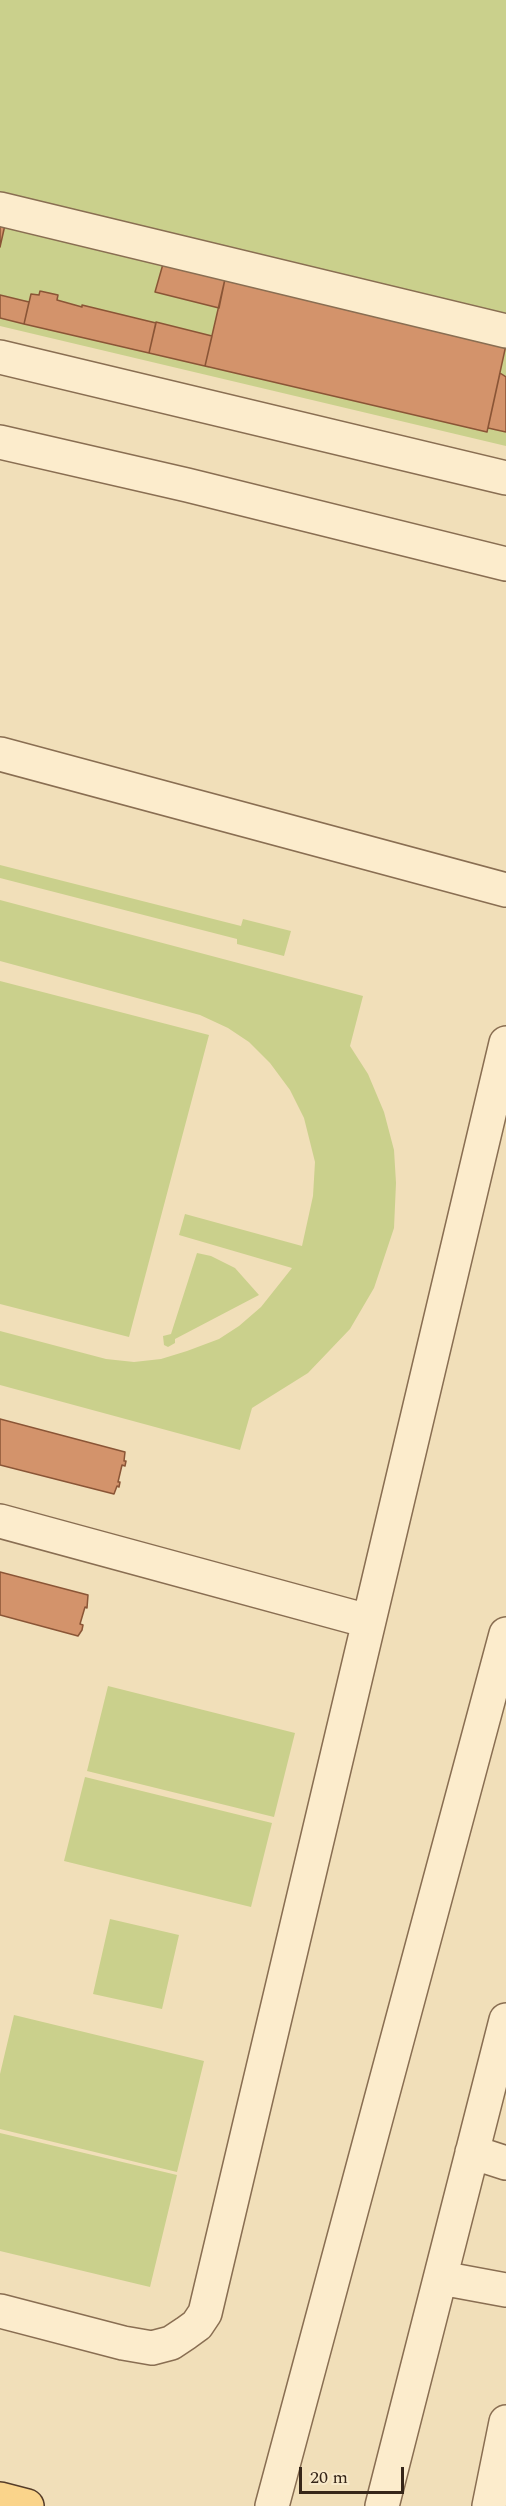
<!DOCTYPE html>
<html>
<head>
<meta charset="utf-8">
<style>
	body { margin:0 }
	#map { position:relative; width:506px; height:2506px; overflow:hidden; background:#f1dfb9; font-family:Spectral,serif }
	canvas { display:block }
	.scale { position:absolute; left:299px; top:2467px; width:105px; height:27px; box-sizing:border-box; border:3px solid #362619; border-top:0; padding-left:8px; font-size:18px; line-height:21px; white-space:nowrap; color:#362619; -webkit-text-stroke:4px #f8e9c9; paint-order:stroke }
</style>
</head>
<body>
<div id="map">
<canvas width="506" height="2506"></canvas>
<div class="scale">20 m</div>
</div>
<script>
const g = document.querySelector('canvas').getContext('2d');
g.lineJoin = 'round';
function fillPath(path, color) {
  g.fillStyle = color;
  g.fill(path, 'evenodd');
}
function toPath(rows) {
  const path = new Path2D();
  for (const r of rows) {
    path.moveTo(r[0], r[1]);
    for (let i = 2; i < r.length; i += 2) path.lineTo(r[i], r[i + 1]);
  }
  return path;
}
function stroke(path, color, width, dash) {
  g.strokeStyle = color;
  g.lineWidth = width;
  g.lineCap = dash ? 'butt' : 'round';
  g.setLineDash(dash || []);
  g.stroke(path);
}
const green = toPath([
	[0,0,506,0,506,446,0,326],
	[0,865,241,926,243,919,291,931,284,956,237,944,237,939,0,878],
	[0,900,363,996,350,1046,368,1074,384,1112,394,1150,396,1183,394,1228,374,1288,350,1329,308,1373,252,1408,240,1450,0,1385,0,1331,106,1359,134,1362,161,1359,187,1351,219,1339,239,1326,261,1307,292,1268,179,1235,185,1214,302,1246,313,1196,315,1162,304,1118,290,1090,270,1063,249,1042,228,1028,200,1015,0,961],
	[0,981,209,1035,129,1337,0,1304],
	[197,1253,211,1256,235,1268,259,1295,175,1339,175,1343,168,1347,164,1345,163,1336,171,1334],
	[108,1686,295,1733,274,1817,87,1771],
	[85,1777,272,1823,251,1907,64,1861],
	[110,1919,179,1935,162,2009,93,1994],
	[14,2015,204,2061,177,2172,0,2129,0,2074],
	[0,2133,177,2175,150,2287,0,2251]
]);
const building = toPath([
	[0,224,5,225,0,247,0,224],
	[163,264,225,279,219,308,155,292,163,264],
	[225,279,506,345,487,432,205,366,225,279],
	[40,291,58,295,57,300,82,307,82,305,156,323,149,353,24,324,31,294,39,295,40,291],
	[0,295,29,302,24,324,0,318,0,295],
	[156,322,212,336,205,366,209,367,149,353,156,322],
	[500,373,506,377,506,432,488,428,500,373],
	[0,1419,125,1452,124,1461,126,1461,125,1466,122,1465,118,1482,120,1482,119,1487,117,1486,114,1494,0,1465,0,1419],
	[0,1572,88,1595,87,1608,85,1607,80,1624,83,1625,82,1630,78,1636,0,1615,0,1572]
]);
const minor = toPath([
	[0,209,506,331],
	[0,357,506,478],
	[0,442,187,485,506,564],
	[0,754,506,890],
	[0,1521,368,1621],
	[472,2152,506,2163],
	[441,2278,506,2290],
	[0,2311,123,2343,152,2348,171,2343,186,2333,197,2325,205,2313,506,1043],
	[272,2506,506,1634],
	[382,2506,506,2020],
	[489,2506,506,2422]
]);
const major = toPath([
	[0,2499,27,2506]
]);
fillPath(green, '#cad08c');
fillPath(building, '#d3936b');
stroke(building, '#8a5536', 1.5);
stroke(minor, '#896e52', 36);
stroke(major, '#553c28', 36);
stroke(minor, '#fceccc', 33);
stroke(major, '#fad48b', 33);
</script>
</body>
</html>
